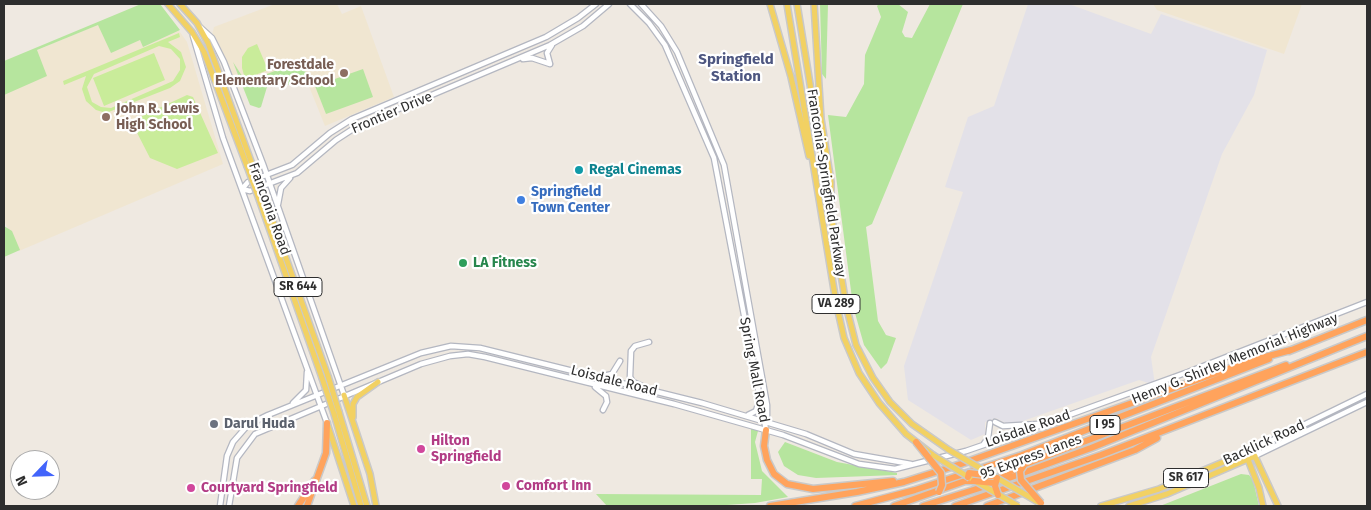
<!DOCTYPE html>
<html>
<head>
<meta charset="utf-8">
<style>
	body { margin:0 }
	#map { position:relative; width:1371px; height:510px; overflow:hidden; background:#efe9e1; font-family:"Fira Sans",sans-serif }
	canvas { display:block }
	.frame { position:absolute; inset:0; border:5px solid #2e2e2e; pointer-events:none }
	.north { position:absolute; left:10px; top:450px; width:50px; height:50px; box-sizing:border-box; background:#fff; border:1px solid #ababab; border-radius:50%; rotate:246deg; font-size:14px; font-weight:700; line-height:20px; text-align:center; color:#2e2e2e }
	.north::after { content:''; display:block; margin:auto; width:18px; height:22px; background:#4264fb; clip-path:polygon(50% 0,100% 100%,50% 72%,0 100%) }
</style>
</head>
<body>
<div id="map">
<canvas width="1371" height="510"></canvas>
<div class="frame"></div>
<div class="north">N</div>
</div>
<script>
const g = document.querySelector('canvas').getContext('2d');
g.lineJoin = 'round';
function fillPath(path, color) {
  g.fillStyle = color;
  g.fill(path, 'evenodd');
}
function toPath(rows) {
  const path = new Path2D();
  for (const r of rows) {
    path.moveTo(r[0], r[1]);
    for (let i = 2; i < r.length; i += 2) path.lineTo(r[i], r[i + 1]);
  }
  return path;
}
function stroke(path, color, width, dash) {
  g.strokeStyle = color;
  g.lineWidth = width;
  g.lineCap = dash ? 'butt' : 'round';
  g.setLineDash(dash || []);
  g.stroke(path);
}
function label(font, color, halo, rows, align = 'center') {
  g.font = font + ' "Fira Sans",sans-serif';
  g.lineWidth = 4.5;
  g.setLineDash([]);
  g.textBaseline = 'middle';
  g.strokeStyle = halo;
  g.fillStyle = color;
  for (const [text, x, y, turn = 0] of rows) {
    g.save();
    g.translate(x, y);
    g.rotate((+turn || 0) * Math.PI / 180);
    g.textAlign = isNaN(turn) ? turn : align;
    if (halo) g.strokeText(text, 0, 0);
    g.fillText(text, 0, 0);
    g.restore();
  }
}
const industrial = toPath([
	[1028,4,1069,4,1151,34,1161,14,1267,50,1254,95,1222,154,1151,357,1155,385,1139,380,1020,422,1006,423,996,418,985,422,985,434,971,440,908,400,904,366,963,192,945,187,968,117,994,106]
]);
const education = toPath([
	[147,4,160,4,187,42,223,164,19,251,4,221,4,64],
	[275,4,337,4,342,14,361,6,394,97,325,126,300,64,237,89,212,35,214,27],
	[1153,4,1302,4,1284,54,1157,10]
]);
const green = toPath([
	[141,4,160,4,180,30,143,47,140,40,111,53,98,25,37,50,47,76,4,95,4,61],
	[820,4,828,4,826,79,822,74],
	[879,4,898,4,908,12,902,32,905,37,912,38,930,4,963,4,872,224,866,227,878,321,886,335,896,338,887,363,881,369,864,345,853,306,828,115,846,117,864,84,865,55,881,17,877,6],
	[301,61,307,75,305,77,302,78,297,75,288,85,284,76,276,80,270,79,265,83,267,87,261,107,259,108,250,105,233,62,246,82],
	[363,69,373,97,326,114,315,86],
	[4,226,12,231,20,250,4,257],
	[751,428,758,431,755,442,762,471,788,497,755,503,713,506,607,506,596,494,761,495,762,479,751,479],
	[785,442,837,462,897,473,897,475,816,478,798,475,784,466,778,452],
	[1241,474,1249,475,1253,480,1259,506,1160,506]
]);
const pitch = toPath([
	[179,33,180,37,168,42,181,52,186,67,180,81,170,88,106,113,96,110,86,101,82,89,86,76,64,85,63,81],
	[159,46,171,49,180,59,180,70,173,81,111,108,101,107,92,102,87,87,94,74],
	[257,44,268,70,245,79,242,68,242,57,248,48],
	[154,53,165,80,104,106,93,78],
	[187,95,193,97,218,153,177,169,150,158,131,121]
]);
const secondary = toPath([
	[630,4,649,23,665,45,714,158,766,430],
	[641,4,661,26,677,52,724,165,767,405,767,423],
	[201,28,212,38,224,62,263,164,344,395],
	[193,36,223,138,327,423],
	[523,59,532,58,550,64],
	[550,64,547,53,552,45],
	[242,189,250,191,297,173,336,140,356,127,550,45,583,26,609,4],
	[242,189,248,182,292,165,330,133,352,119,546,37,578,18,596,4],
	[278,204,281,188,290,178],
	[599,377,612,374,620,361],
	[642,386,633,382,630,377,631,351,635,346,649,342],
	[595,387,606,396,607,402,603,410],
	[293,403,306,390,307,372],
	[748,415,756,411,759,401],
	[995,422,1003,426,1038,424],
	[983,445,988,438,990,423],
	[1252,450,1367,394],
	[1255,456,1367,402],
	[220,506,227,456,233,442,248,425,268,415,421,353,451,346,480,348,702,403,806,434,854,454,911,464],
	[229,506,237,458,255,434,421,364,450,356,468,354,485,357,674,404,783,435,859,464,895,469,966,451,1047,423,1188,372,1367,302]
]);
const primary = toPath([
	[168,4,192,32,204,52,247,166],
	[180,4,197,23,208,43,252,164],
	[770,4,791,77,809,156],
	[787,4,836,302,844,338,859,373,879,403,906,434,933,455],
	[797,4,846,305,856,345,873,378,890,402,912,424,949,450],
	[814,4,821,119,831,182,831,201],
	[265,199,328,376],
	[260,202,322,378],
	[344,395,370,474,376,506],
	[339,412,367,506],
	[334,414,361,506],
	[353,417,353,404,357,397,378,382],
	[328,426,354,506],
	[1247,457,1259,488,1263,506],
	[1101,506,1159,489,1252,450,1278,506],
	[1129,506,1167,494,1255,456]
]);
const highway = toPath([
	[1289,351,1367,320],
	[766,430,764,446,767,460,774,474,787,484,813,489,893,481],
	[997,478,1020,466,1286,365],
	[998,482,1091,448,1367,336],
	[298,506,315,480],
	[307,506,326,453,327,423],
	[770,506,857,492,904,482,961,464,1250,361,1291,350],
	[855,506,915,490,1022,455,1269,359],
	[894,506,965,481,974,481],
	[923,506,989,485],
	[955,506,1101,455,1367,352],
	[987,506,1135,450,1157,438]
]);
const primaryBridge = toPath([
	[252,164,265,199],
	[247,166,260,202],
	[328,376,339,412],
	[322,378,334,414],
	[949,450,1038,502],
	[933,455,970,478],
	[977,482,1018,506]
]);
const highwayBridge = toPath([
	[916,442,941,473,942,485,939,492],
	[1024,465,1020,471,1021,480,1041,503],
	[968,477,969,473,992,476],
	[997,478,995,486,998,495],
	[974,481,994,483]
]);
const markers = [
	[344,73,5,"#8d6e63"],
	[106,117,5,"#8d6e63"],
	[579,170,5,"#0f9aa8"],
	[521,200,5,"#3f7fe0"],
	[463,263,5,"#2e9e5b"],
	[214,424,5,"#6b7280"],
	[421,449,5,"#d1479c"],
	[506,486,5,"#d1479c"],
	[191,488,5,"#d1479c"]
];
const shields = [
	[298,287,48],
	[836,304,48],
	[1105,425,30],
	[1186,478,45]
];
const shieldNames = [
	["SR 644",298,287],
	["VA 289",836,304],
	["I 95",1105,425],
	["SR 617",1186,478]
];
const educationNames = [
	["Forestdale",334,65],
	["Elementary School",334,81],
	["John R. Lewis",116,109,"left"],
	["High School",116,125,"left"]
];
const streetNames = [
	["Frontier Drive",392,113,-23],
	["Franconia-Springfield Parkway",826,183,81],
	["Franconia Road",269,209,70],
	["Henry G. Shirley Memorial Highway",1235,359,-22],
	["Spring Mall Road",754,370,79],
	["Loisdale Road",614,381,14],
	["Loisdale Road",1028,429,-19],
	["Backlick Road",1264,443,-25],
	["95 Express Lanes",1031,457,-20]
];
const cultureNames = [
	["Regal Cinemas",589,170]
];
const shopNames = [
	["Springfield",531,192],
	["Town Center",531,208]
];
const leisureNames = [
	["LA Fitness",473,263]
];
const worshipNames = [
	["Darul Huda",224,424]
];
const hotelNames = [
	["Hilton",431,441],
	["Springfield",431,457],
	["Comfort Inn",516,486],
	["Courtyard Springfield",201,488]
];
const neighbourhoodNames = [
	["Springfield",736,60],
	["Station",736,77]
];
fillPath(industrial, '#e3e1e8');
fillPath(education, '#f0e6d1');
fillPath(green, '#b6e59e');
fillPath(pitch, '#c9ec9a');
stroke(secondary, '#b4b7c1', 7);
stroke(primary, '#c9c9c9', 8);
stroke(highway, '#c9c9c9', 9);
stroke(secondary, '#fff', 4.5);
stroke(primary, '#f2d163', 5);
stroke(highway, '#ffa35c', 6);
stroke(primaryBridge, '#c9c9c9', 8, []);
stroke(highwayBridge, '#c9c9c9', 9, []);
stroke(primaryBridge, '#f2d163', 5);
stroke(highwayBridge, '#ffa35c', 6);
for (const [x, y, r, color] of markers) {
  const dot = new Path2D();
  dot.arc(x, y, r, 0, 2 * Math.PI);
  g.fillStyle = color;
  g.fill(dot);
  stroke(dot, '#fff', 2);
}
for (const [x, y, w] of shields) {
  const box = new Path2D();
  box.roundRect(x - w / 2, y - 9.5, w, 19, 4);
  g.fillStyle = '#fff';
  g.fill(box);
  stroke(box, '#2e2e2e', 1);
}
label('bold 12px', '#2e2e2e', null, shieldNames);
label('bold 14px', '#785e54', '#fff', educationNames, 'right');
label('14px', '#2e2e2e', '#fff', streetNames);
label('bold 14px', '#0d838f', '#fff', cultureNames, 'left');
label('bold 14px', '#366cbe', '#fff', shopNames, 'left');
label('bold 14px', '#27864d', '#fff', leisureNames, 'left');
label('bold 14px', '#5b616d', '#fff', worshipNames, 'left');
label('bold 14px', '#b23c85', '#fff', hotelNames, 'left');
label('bold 15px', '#4d5680', '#fff', neighbourhoodNames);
</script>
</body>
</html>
